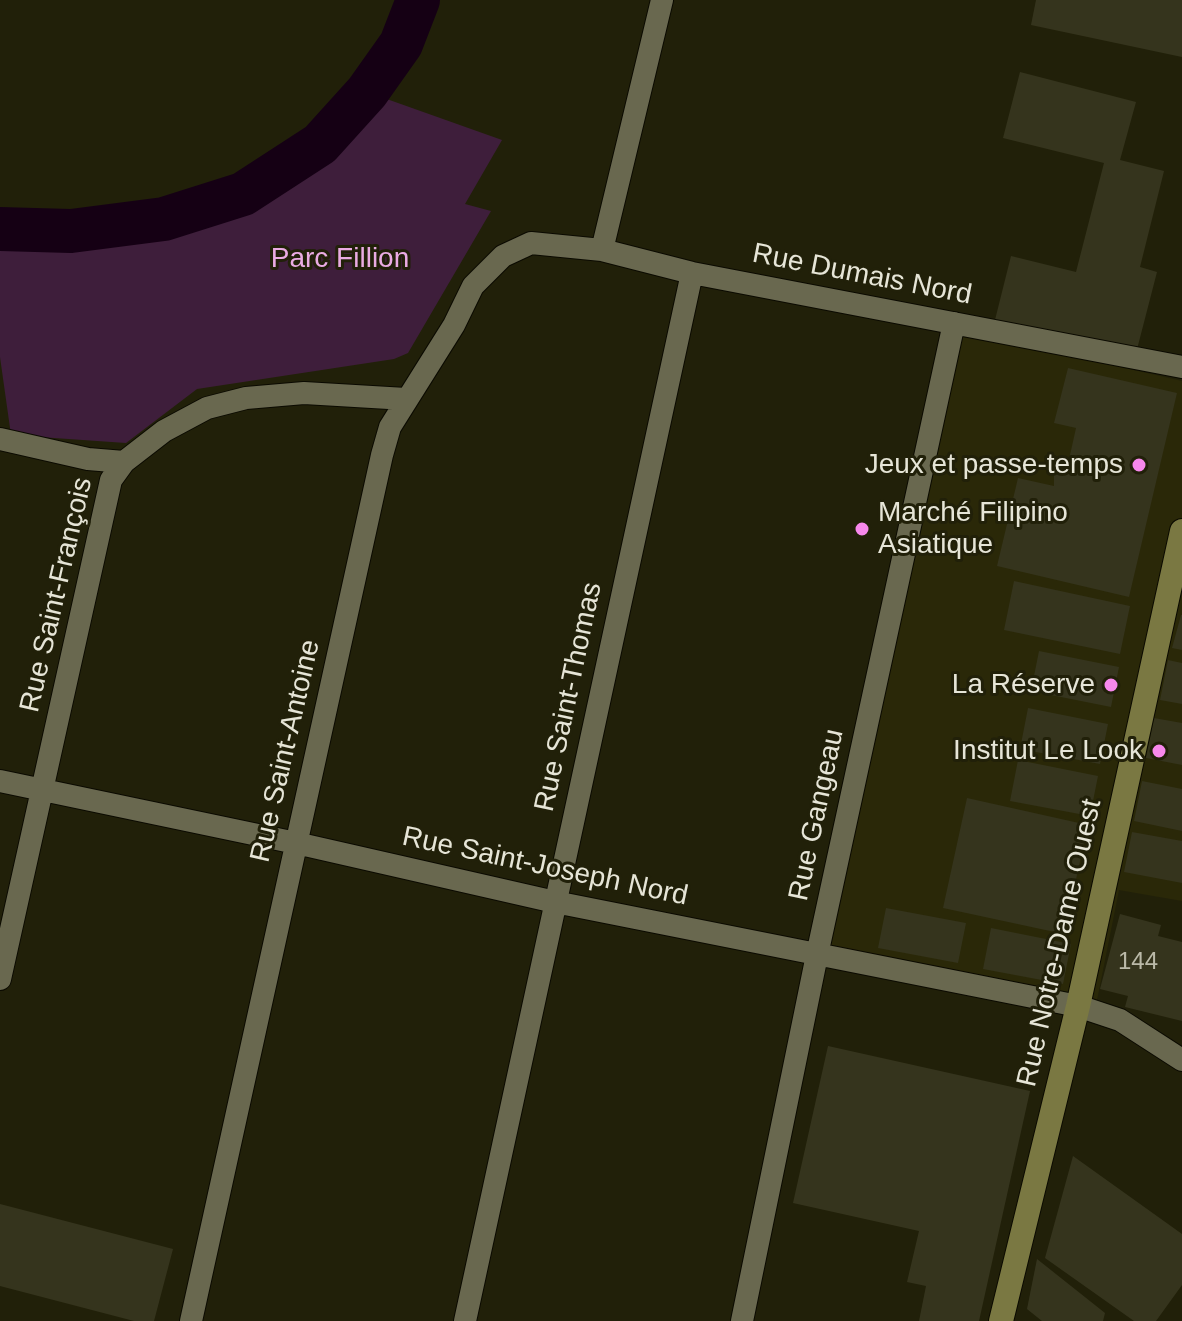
<!DOCTYPE html>
<html>
<head>
<meta charset="utf-8">
<style>
	body { margin:0 }
	canvas { display:block; background:#212009 }
</style>
</head>
<body>
<canvas width="1182" height="1321"></canvas>
<script>
const g = document.querySelector('canvas').getContext('2d');
g.lineJoin = 'round';
function fillPath(path, color) {
  g.fillStyle = color;
  g.fill(path, 'evenodd');
}
function toPath(rows) {
  const path = new Path2D();
  for (const r of rows) {
    path.moveTo(r[0], r[1]);
    for (let i = 2; i < r.length; i += 2) path.lineTo(r[i], r[i + 1]);
  }
  return path;
}
function stroke(path, color, width, dash) {
  g.strokeStyle = color;
  g.lineWidth = width;
  g.lineCap = dash ? 'butt' : 'round';
  g.setLineDash(dash || []);
  g.stroke(path);
}
function label(font, color, halo, rows, align = 'center') {
  g.font = font + ' Helvetica,sans-serif';
  g.lineWidth = 6;
  g.setLineDash([]);
  g.textBaseline = 'middle';
  g.strokeStyle = halo;
  g.fillStyle = color;
  for (const [text, x, y, turn = 0] of rows) {
    g.save();
    g.translate(x, y);
    g.rotate((+turn || 0) * Math.PI / 180);
    g.textAlign = isNaN(turn) ? turn : align;
    if (halo) g.strokeText(text, 0, 0);
    g.fillText(text, 0, 0);
    g.restore();
  }
}
const built = toPath([
	[962,331,1182,381,1182,901,1119,890,1097,1000,824,951]
]);
const green = toPath([
	[367,92,502,140,465,204,491,211,408,353,394,359,197,389,126,443,11,435,0,357,0,229,71,231,164,219,243,194,320,144]
]);
const river = toPath([
	[0,229,71,231,164,219,243,194,320,144,367,92,401,44,418,0]
]);
const building = toPath([
	[1036,0,1182,0,1182,57,1031,25],
	[1020,72,1136,102,1120,160,1164,171,1140,267,1157,272,1135,357,995,320,1011,256,1076,272,1104,163,1003,138],
	[1068,368,1177,393,1129,597,997,566,1018,478,1054,486,1054,464,1068,464,1076,428,1054,423],
	[1014,581,1130,606,1120,654,1004,630],
	[1181,615,1182,615,1182,650,1172,648],
	[1039,651,1119,667,1111,707,1031,691],
	[1168,660,1182,663,1182,704,1160,700],
	[1028,708,1108,724,1100,764,1020,749],
	[1154,718,1182,723,1182,765,1146,758],
	[1018,760,1098,776,1090,816,1010,801],
	[1142,781,1182,789,1182,831,1134,821],
	[967,798,1088,825,1064,934,943,908],
	[1132,832,1182,841,1182,883,1124,872],
	[886,908,966,923,958,963,878,948],
	[1120,914,1161,925,1158,936,1182,942,1182,1021,1125,1007,1128,996,1100,989],
	[991,928,1071,944,1063,984,983,969],
	[828,1046,1030,1091,979,1321,919,1321,926,1286,907,1282,919,1231,793,1203],
	[1073,1156,1182,1234,1182,1285,1156,1321,1134,1321,1045,1258],
	[0,1204,173,1249,154,1321,134,1321,0,1286],
	[1037,1259,1105,1313,1103,1321,1042,1321,1027,1309]
]);
const street = toPath([
	[602,250,662,0],
	[0,439,88,459,124,462,164,431,207,408,246,398,304,393,406,399],
	[0,781,296,843,555,902,1078,1006,1120,1020,1182,1060],
	[0,979,111,480,124,462],
	[191,1321,382,455,390,427,454,325,473,286,503,256,531,243,602,250,692,273,1182,367],
	[465,1321,692,273],
	[742,1321,817,955,954,323]
]);
const secondary = toPath([
	[1001,1321,1078,1006,1182,531]
]);
const markers = [
	[1139,465,8,"#f788ec"],
	[862,529,8,"#f788ec"],
	[1111,685,8,"#f788ec"],
	[1159,751,8,"#f788ec"]
];
const numberNames = [
	["144",1138,962]
];
const parkNames = [
	["Parc Fillion",340,259]
];
const streetNames = [
	["Rue Dumais Nord",862,275,11],
	["Rue Saint-François",57,595,-77],
	["Rue Saint-Thomas",569,697,-78],
	["Rue Saint-Antoine",286,751,-77],
	["Rue Gangeau",817,815,-78],
	["Rue Saint-Joseph Nord",545,867,12],
	["Rue Notre-Dame Ouest",1060,943,-77]
];
const poiNames = [
	["Jeux et passe-temps",1123,465],
	["Marché Filipino",878,513,"left"],
	["Asiatique",878,545,"left"],
	["La Réserve",1095,685],
	["Institut Le Look",1143,751]
];
fillPath(built, '#2a2808');
fillPath(green, '#3e1e3b');
stroke(river, '#150014', 44);
fillPath(building, '#35341d');
stroke(street, '#0b0a00', 24);
stroke(secondary, '#0b0a00', 26);
stroke(street, '#69684f', 22);
stroke(secondary, '#7a7842', 24);
for (const [x, y, r, color] of markers) {
  const dot = new Path2D();
  dot.arc(x, y, r, 0, 2 * Math.PI);
  g.fillStyle = color;
  g.fill(dot);
  stroke(dot, '#212009', 3);
}
label('24px', '#bab9a8', null, numberNames);
label('28px', '#eaabe3', '#212009', parkNames);
label('28px', '#e6e5d7', '#212009', streetNames);
label('28px', '#e6e5d7', '#212009', poiNames, 'right');
</script>
</body>
</html>
